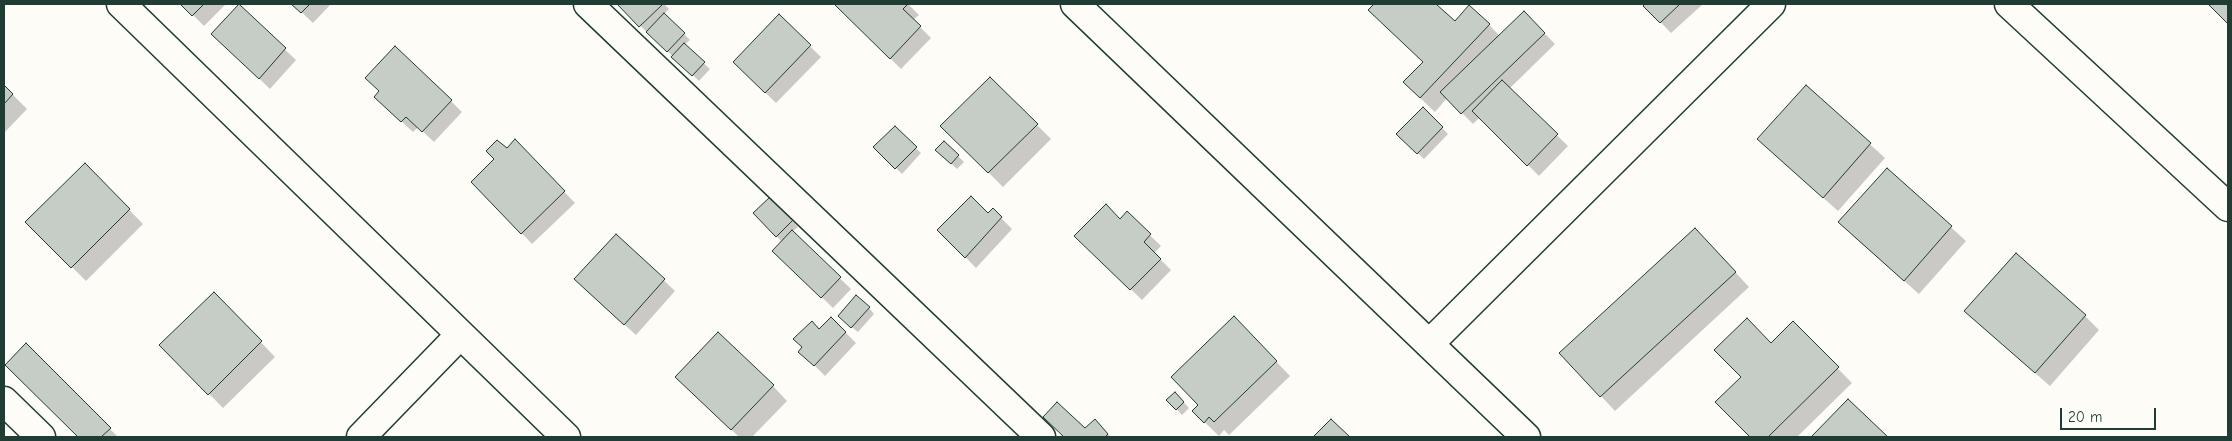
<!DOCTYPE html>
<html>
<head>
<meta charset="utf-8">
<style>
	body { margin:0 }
	#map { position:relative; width:2232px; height:441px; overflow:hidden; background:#fdfcf7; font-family:"Comic Neue",sans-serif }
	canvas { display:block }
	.frame { position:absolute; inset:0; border:5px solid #1f3d34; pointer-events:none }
	.scale { position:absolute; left:2060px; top:408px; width:96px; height:22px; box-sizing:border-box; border:2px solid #1f3d34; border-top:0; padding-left:6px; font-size:15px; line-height:18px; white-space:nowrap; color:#1f3d34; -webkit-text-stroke:4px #fdfcf7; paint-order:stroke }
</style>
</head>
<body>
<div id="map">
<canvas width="2232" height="441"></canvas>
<div class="frame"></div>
<div class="scale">20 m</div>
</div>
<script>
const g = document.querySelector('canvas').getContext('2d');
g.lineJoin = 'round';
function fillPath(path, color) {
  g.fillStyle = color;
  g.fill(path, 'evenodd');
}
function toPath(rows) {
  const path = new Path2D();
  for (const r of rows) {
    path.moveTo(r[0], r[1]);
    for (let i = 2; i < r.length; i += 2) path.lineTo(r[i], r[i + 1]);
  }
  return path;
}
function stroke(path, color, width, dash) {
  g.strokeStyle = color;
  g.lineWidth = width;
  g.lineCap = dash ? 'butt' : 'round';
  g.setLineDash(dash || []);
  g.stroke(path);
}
const shadow = toPath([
	[182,4,226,4,204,26],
	[293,4,331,4,313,23],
	[617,4,664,4,669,9,664,14,690,40,684,45,710,69,699,81],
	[838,4,908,4,919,15,913,20,931,38,901,69,837,5],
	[1376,4,1435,4,1455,23,1489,25,1500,36,1524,12,1555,44,1509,89,1568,146,1539,176,1480,117,1473,124,1447,98,1435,112,1419,97,1424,62,1370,10],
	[1647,4,1703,4,1671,33,1645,6],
	[239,6,296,60,270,89,224,45],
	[779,16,821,57,776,103,734,62],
	[990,78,1051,139,1003,187,942,126],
	[4,86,27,109,4,133],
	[1806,86,1885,158,1838,211,1773,153],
	[381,92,451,101,462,112,434,142,418,127,413,132,387,108],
	[1423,109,1448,134,1424,159,1398,134],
	[895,128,921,153,902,174,875,147],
	[944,142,964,162,957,169,937,150],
	[507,149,526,152,575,203,532,244,473,182],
	[85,165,143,224,86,281,27,222],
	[1887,169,1966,241,1919,294,1854,237],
	[770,198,798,227,792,232,851,289,833,308,774,251,782,242,754,213],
	[993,210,1012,229,976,268,939,230,988,214],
	[1127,213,1161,246,1154,253,1171,270,1142,300,1076,236,1120,220],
	[616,235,675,291,636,335,586,290],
	[1709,244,1749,287,1615,411,1601,396],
	[214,294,275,357,223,408,161,345],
	[869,308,874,314,858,332,845,322],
	[2085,316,2099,330,2050,386,1980,325],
	[831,318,856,343,825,376,800,351],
	[1793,323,1852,383,1797,437,1751,437,1717,402],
	[1248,332,1290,376,1229,435,1224,430,1219,436,1193,411],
	[26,345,118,437,80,437,7,365],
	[773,386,787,401,752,437,739,437,691,391],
	[1175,393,1189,408,1182,415,1168,400],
	[1848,400,1886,437,1813,437],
	[1045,417,1085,430,1106,432,1111,437,1065,437]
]);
const building = toPath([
	[180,4,204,4,192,16,180,4],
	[239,4,286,48,259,79,211,34,239,4],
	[291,4,310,4,301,13,291,4],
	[617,4,663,4,639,27,617,4],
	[836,4,908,4,903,9,921,26,890,59,835,5,836,4],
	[1374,4,1436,4,1455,21,1469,5,1490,24,1420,98,1403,82,1423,62,1368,10,1374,4],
	[1645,4,1680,4,1660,23,1643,6,1645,4],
	[2208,4,2228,4,2228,24,2208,4],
	[1524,11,1545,33,1461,114,1440,92,1524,11],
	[664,13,685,33,667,52,646,32,664,13],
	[779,14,811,45,765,93,733,62,779,14],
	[684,43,705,62,692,76,671,57,684,43],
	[395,46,452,100,422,132,406,117,401,122,374,97,379,91,365,78,395,46],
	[990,77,1038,124,988,173,940,126,990,77],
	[1502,80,1558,134,1527,166,1472,111,1502,80],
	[4,85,13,94,4,104,4,85],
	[1806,85,1871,143,1823,198,1757,139,1806,85],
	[1423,107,1443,127,1417,154,1396,134,1423,107],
	[895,126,917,147,895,169,873,147,895,126],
	[515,139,565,191,521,234,471,182,494,159,486,151,497,140,507,148,515,139],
	[944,141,959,155,951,164,935,150,944,141],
	[85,163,130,209,71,268,25,222,85,163],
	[1887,168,1952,226,1904,281,1838,222,1887,168],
	[971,196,988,213,993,208,1002,217,965,258,937,230,971,196],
	[770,197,793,220,776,237,753,213,770,197],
	[1106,204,1120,219,1127,211,1151,234,1144,242,1161,259,1130,290,1074,236,1106,204],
	[1695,228,1736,272,1600,397,1559,353,1695,228],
	[792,230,841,277,821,298,772,251,792,230],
	[616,234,665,279,624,325,574,279,616,234],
	[2016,253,2086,315,2035,373,1964,311,2016,253],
	[214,292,262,341,208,395,159,345,214,292],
	[856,295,870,307,851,328,838,316,856,295],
	[1234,316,1277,361,1214,422,1209,417,1204,423,1192,411,1198,405,1171,377,1234,316],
	[831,317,846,332,814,366,798,352,802,347,793,339,812,321,819,329,831,317],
	[1747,318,1771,343,1793,321,1839,367,1768,437,1750,437,1715,402,1741,377,1714,350,1747,318],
	[718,332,774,385,731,430,675,377,718,332],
	[26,343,111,428,101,437,78,437,5,365,26,343],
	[1175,392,1184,402,1176,410,1166,400,1175,392],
	[1848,399,1888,437,1811,437,1848,399],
	[1057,402,1085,428,1095,419,1108,434,1105,437,1064,437,1043,417,1057,402],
	[1331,419,1350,437,1313,437,1331,419]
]);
const minor = toPath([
	[121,4,566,437],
	[588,4,1041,437],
	[1075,4,1526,437],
	[2009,4,2228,207],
	[1429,344,1771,4],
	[4,401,41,437],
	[361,437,460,335]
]);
fillPath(shadow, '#0003');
fillPath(building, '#c6cdc7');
stroke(building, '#1f3d34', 1);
stroke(minor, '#1f3d34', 31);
stroke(minor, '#fdfcf7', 28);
</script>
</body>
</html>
